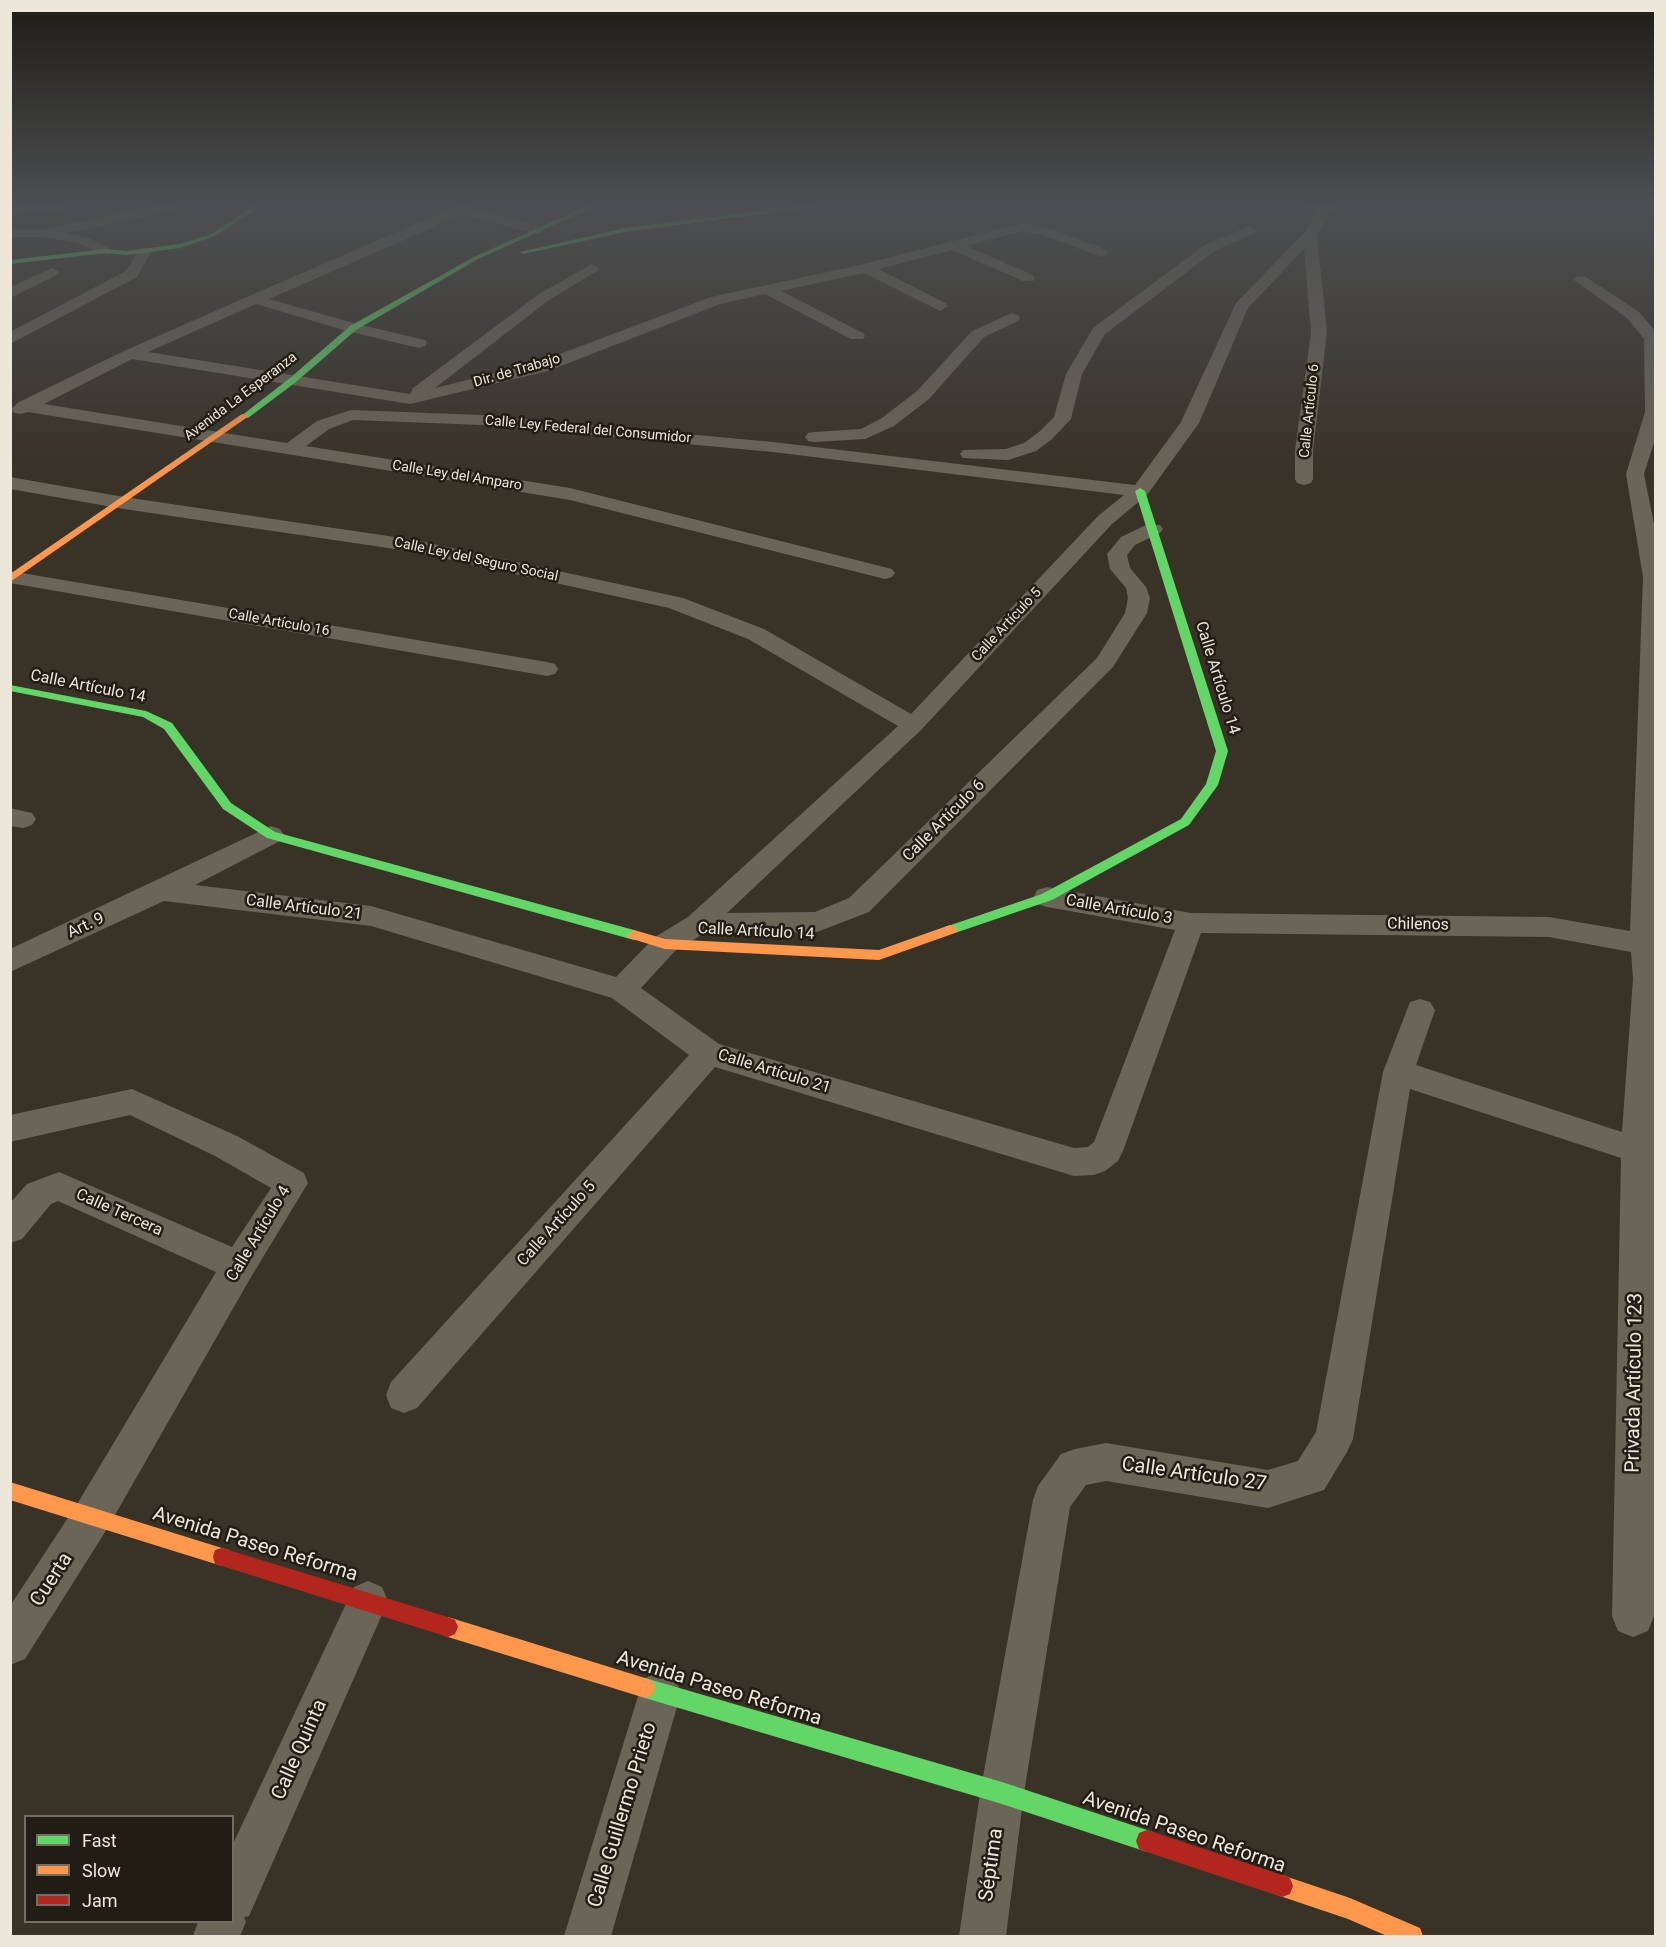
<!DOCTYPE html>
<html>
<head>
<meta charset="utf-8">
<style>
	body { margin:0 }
	#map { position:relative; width:1666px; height:1947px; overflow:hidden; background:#383227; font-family:Roboto,sans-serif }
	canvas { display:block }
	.frame { position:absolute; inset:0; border:12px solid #ede7da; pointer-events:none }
	.legend { position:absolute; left:24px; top:1815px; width:210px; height:108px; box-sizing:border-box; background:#221d14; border:2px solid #736e63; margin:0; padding:8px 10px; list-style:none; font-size:18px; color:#ede7da }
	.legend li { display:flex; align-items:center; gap:12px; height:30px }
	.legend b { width:30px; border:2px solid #736e63 }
</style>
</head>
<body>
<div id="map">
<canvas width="1666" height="1947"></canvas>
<div class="frame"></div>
<ul class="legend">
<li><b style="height:8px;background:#63d668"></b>Fast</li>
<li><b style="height:8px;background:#ff974d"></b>Slow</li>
<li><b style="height:8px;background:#b3261e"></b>Jam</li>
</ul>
</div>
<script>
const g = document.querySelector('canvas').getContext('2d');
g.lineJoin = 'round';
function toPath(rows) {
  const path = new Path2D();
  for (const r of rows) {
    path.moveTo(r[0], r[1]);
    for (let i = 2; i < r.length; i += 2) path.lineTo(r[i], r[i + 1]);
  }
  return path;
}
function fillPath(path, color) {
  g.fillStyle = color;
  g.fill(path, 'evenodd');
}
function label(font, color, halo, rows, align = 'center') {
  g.font = font + ' Roboto,sans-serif';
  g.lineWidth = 5;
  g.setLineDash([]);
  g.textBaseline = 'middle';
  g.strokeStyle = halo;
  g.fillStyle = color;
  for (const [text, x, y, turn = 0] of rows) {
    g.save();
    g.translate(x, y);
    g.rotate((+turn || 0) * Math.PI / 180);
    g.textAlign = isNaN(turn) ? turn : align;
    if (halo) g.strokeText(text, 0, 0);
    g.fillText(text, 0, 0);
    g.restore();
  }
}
const street = toPath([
	[10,206,67,206,61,210,10,214,10,206],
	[154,206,181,206,175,210,66,233,86,237,110,248,112,251,110,254,105,255,77,243,45,237,10,237,10,229,45,229,154,206],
	[475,206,473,209,543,227,545,230,538,234,461,215,269,299,357,324,425,340,427,343,425,346,419,348,347,331,256,304,148,352,410,394,413,388,539,294,592,264,599,268,597,271,549,300,435,388,536,363,711,297,864,264,1023,223,1052,229,1107,250,1109,253,1102,257,1043,235,1023,231,1011,234,966,246,1033,275,1035,278,1033,281,1023,281,952,250,879,269,945,303,948,306,940,311,864,273,781,291,863,333,865,336,863,339,851,339,765,294,720,304,548,371,410,404,132,359,44,404,287,443,317,421,351,410,482,415,773,442,1135,485,1181,422,1236,303,1304,233,1320,206,1330,206,1332,209,1317,235,1327,332,1313,451,1313,479,1311,483,1304,485,1297,483,1295,479,1295,451,1311,332,1304,249,1248,308,1199,423,1147,495,1112,524,921,730,727,913,815,912,849,898,1097,658,1125,613,1128,598,1126,588,1110,569,1107,554,1121,537,1146,525,1160,525,1163,529,1160,533,1135,545,1127,555,1130,568,1146,587,1150,598,1147,613,1113,667,869,912,817,932,703,934,675,951,641,988,719,1044,1074,1148,1088,1147,1094,1142,1175,930,1047,907,1037,904,1034,897,1037,890,1047,887,1191,913,1549,917,1630,931,1643,577,1626,474,1645,412,1644,339,1627,318,1574,280,1576,277,1586,277,1639,312,1656,332,1656,436,1644,474,1656,534,1654,1616,1648,1631,1633,1637,1618,1631,1612,1616,1621,1158,1410,1089,1353,1439,1347,1452,1324,1490,1268,1508,1106,1481,1086,1485,1070,1507,1024,1793,1006,1936,959,1936,980,1793,1033,1500,1038,1486,1061,1454,1075,1449,1106,1443,1268,1470,1298,1461,1316,1432,1383,1072,1410,1002,1420,999,1430,1002,1435,1010,1416,1065,1622,1132,1633,979,1631,952,1549,937,1201,933,1123,1151,1118,1161,1105,1171,1094,1175,1074,1176,715,1067,417,1408,404,1413,391,1408,386,1395,391,1382,689,1055,612,998,371,926,164,901,10,972,10,949,271,826,280,829,284,835,280,841,195,885,371,906,616,977,655,937,688,917,898,726,748,639,669,608,415,552,124,509,10,489,10,477,124,497,415,540,683,598,764,629,911,714,1098,516,1124,495,773,452,482,425,353,420,329,429,306,446,570,488,892,569,895,573,892,577,885,579,570,500,28,412,20,414,14,413,11,409,19,402,124,351,249,296,454,207,475,206],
	[1250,226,1257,230,1255,233,1216,250,1105,334,1082,374,1071,419,1051,440,1036,451,1008,460,963,458,960,454,963,450,1006,449,1024,443,1039,432,1054,417,1066,374,1093,328,1206,244,1250,226],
	[144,248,151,252,137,277,10,344,10,332,126,271,139,249,144,248],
	[52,268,59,272,57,275,10,298,10,287,52,268],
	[1012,313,1018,315,1020,318,1018,321,984,337,929,399,894,426,865,439,814,442,808,441,805,437,808,433,814,432,861,429,882,418,917,391,972,331,1012,313],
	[10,571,547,662,555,664,558,669,555,674,547,676,10,583,10,571],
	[10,808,32,813,36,819,32,825,23,828,10,826,10,808],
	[132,1089,237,1136,304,1173,308,1183,251,1277,107,1529,25,1659,10,1665,10,1606,79,1501,216,1272,58,1201,51,1204,22,1239,10,1243,10,1203,27,1184,59,1172,232,1247,271,1188,215,1156,130,1115,10,1142,10,1115,132,1089],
	[368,1581,382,1587,388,1601,249,1916,244,1917,246,1922,240,1936,193,1936,198,1922,232,1922,232,1846,354,1587,368,1581],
	[660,1672,675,1678,681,1693,611,1936,564,1936,639,1693,645,1678,660,1672]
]);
const fast = toPath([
	[254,206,262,206,215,236,180,248,127,255,105,253,10,264,10,260,105,249,127,251,179,244,211,234,254,206],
	[587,206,596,206,478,259,356,330,296,382,248,418,241,416,290,378,350,326,474,257,587,206],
	[801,206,823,206,625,232,523,254,520,252,625,228,801,206],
	[1294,206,1325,207,1342,206,1325,211,1294,206],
	[1140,488,1145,491,1228,751,1218,785,1189,825,1052,900,955,933,945,933,943,930,945,927,1042,894,1181,819,1206,784,1216,751,1135,491,1140,488],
	[10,685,146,711,172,723,231,803,275,832,634,930,641,935,634,940,267,838,223,809,164,729,143,717,10,691,10,685],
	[645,1678,1002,1782,1147,1830,1155,1833,1158,1841,1155,1849,1147,1852,1002,1804,645,1698,638,1695,635,1688,638,1681,645,1678]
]);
const slow = toPath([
	[242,414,249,416,10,582,10,574,242,414],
	[950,925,955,927,957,930,955,933,879,960,665,949,629,938,627,935,634,930,665,939,879,950,950,925],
	[10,1482,222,1548,229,1550,231,1557,229,1564,222,1566,10,1500,10,1482],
	[448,1617,645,1678,652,1681,655,1688,652,1695,645,1698,448,1637,441,1634,438,1627,441,1620,448,1617],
	[1282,1875,1350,1898,1420,1928,1423,1936,1387,1936,1348,1919,1274,1894,1271,1886,1274,1878,1282,1875]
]);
const jam = toPath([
	[222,1548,448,1617,455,1620,458,1627,455,1634,448,1637,222,1566,215,1564,213,1557,215,1550,222,1548],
	[1147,1830,1282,1875,1290,1878,1293,1886,1290,1894,1282,1897,1147,1852,1139,1849,1136,1841,1139,1833,1147,1830]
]);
const farStreetnames = [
	["Dir. de Trabajo",517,371,-16],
	["Avenida La Esperanza",241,397,-37],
	["Calle Artículo 6",1310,411,-84],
	["Calle Ley Federal del Consumidor",588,430,5],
	["Calle Ley del Amparo",457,476,9],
	["Calle Ley del Seguro Social",476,560,12],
	["Calle Artículo 16",279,623,10],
	["Calle Artículo 5",1007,625,-47]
];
const streetNames = [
	["Calle Artículo 14",1217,678,73],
	["Calle Artículo 14",88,687,11],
	["Calle Artículo 6",944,821,-45],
	["Calle Artículo 21",304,908,7],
	["Calle Artículo 3",1119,910,10],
	["Chilenos",1418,925,1],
	["Art. 9",86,926,-25],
	["Calle Artículo 14",756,932,3],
	["Calle Artículo 21",774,1072,17],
	["Calle Tercera",119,1213,24],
	["Calle Artículo 5",557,1224,-48],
	["Calle Artículo 4",259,1234,-59]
];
const nearStreetnames = [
	["Privada Artículo 123",1635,1383,-89],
	["Calle Artículo 27",1194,1475,8],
	["Avenida Paseo Reforma",255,1545,17],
	["Cuerta",52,1580,-57],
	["Avenida Paseo Reforma",719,1689,17],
	["Calle Quinta",300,1750,-66],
	["Calle Guillermo Prieto",623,1815,-73],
	["Avenida Paseo Reforma",1184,1833,19],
	["Séptima",992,1865,-82]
];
fillPath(street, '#6b6558');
fillPath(fast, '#63d668');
fillPath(slow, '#ff974d');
fillPath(jam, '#b3261e');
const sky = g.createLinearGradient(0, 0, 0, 479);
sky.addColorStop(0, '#1f1c15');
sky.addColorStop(0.43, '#4d4f52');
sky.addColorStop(1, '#4d4f5200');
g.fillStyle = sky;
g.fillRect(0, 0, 1666, 479);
label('14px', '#ede7da', '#221d14', farStreetnames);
label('16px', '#ede7da', '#221d14', streetNames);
label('20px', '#ede7da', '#221d14', nearStreetnames);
</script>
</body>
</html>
